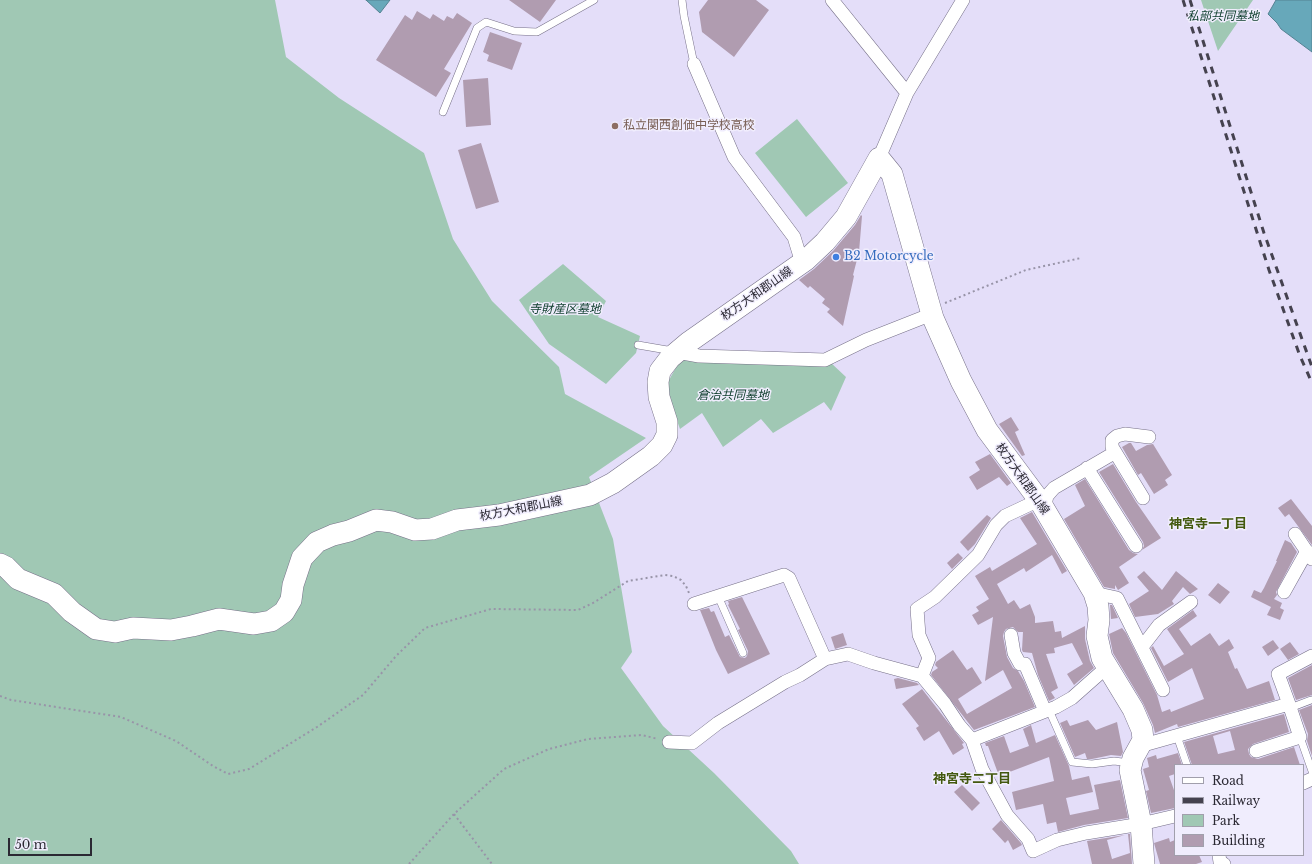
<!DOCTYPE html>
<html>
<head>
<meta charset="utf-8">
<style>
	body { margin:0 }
	#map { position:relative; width:1312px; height:864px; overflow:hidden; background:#e4def9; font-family:"Libre Baskerville",serif }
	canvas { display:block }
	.legend { position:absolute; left:1174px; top:764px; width:130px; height:92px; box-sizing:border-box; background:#f0edfd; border:1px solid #a19fac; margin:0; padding:5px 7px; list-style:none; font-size:12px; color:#2b2933 }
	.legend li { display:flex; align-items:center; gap:8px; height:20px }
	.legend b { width:20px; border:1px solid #a19fac }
	.scale { position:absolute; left:8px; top:838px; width:84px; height:18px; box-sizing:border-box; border:2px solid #2b2933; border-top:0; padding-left:5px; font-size:12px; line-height:14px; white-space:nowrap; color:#2b2933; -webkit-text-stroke:3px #f0edfd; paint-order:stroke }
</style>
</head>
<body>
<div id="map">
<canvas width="1312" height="864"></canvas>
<ul class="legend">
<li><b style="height:5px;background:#fff"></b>Road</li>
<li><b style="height:5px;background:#45424f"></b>Railway</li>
<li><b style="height:11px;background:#a0c8b4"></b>Park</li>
<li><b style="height:11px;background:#b09cb0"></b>Building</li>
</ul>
<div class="scale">50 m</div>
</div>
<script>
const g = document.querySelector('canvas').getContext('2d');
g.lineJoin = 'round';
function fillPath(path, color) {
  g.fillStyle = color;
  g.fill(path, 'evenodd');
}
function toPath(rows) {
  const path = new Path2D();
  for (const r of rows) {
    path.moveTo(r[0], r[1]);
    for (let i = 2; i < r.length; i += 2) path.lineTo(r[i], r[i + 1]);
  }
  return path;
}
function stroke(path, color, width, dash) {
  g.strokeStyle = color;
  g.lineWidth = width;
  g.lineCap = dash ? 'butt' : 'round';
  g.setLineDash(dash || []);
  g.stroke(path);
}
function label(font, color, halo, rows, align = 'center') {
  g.font = font + ' "Libre Baskerville","Noto Sans JP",serif';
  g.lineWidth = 3;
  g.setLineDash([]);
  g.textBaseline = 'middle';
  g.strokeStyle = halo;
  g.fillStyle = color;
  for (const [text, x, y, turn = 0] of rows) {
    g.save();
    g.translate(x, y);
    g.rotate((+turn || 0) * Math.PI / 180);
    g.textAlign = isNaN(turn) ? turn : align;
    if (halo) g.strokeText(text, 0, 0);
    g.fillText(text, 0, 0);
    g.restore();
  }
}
const green = toPath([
	[0,0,275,0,286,57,339,98,424,153,453,239,492,301,559,367,565,394,646,438,589,477,613,539,632,652,621,668,663,726,714,773,791,851,799,864,0,864],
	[1201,0,1253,0,1218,51],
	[797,119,848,183,806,217,755,153],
	[563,264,606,301,598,317,640,336,636,353,606,384,549,344,519,300],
	[682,357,830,362,846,377,831,411,824,402,773,433,761,419,723,447,702,413,680,429,665,387]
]);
const water = toPath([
	[366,0,390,0,380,13,366,0],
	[1276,0,1312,0,1312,52,1281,29,1277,23,1268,14,1276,0]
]);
const building = toPath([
	[509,0,556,0,540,22],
	[708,0,756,0,769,10,734,57,702,32,699,12],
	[417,11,430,19,433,14,444,21,447,16,453,19,457,13,472,23,444,69,451,73,436,97,376,60,405,15,412,20],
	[490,32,522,43,512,70,487,61,489,55,483,52],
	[488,78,491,125,466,127,463,80],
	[481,143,499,202,476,209,458,150],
	[861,215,862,216,859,252,853,275,854,276,843,326,827,312,830,309,822,303,825,299,810,286,808,288,799,280,814,269,833,251,855,225],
	[1011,417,1019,430,1015,432,1025,455,1022,456,999,424],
	[1129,443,1131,443,1136,451,1147,445,1153,444,1172,475,1165,480,1168,485,1154,494,1141,473,1138,475,1122,447],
	[990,454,1011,483,1007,486,999,477,977,490,969,477,980,470,975,462],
	[1113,464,1136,502,1161,538,1142,550,1144,546,1143,542,1099,472],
	[1085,479,1129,550,1133,553,1138,554,1119,567,1129,583,1118,590,1115,585,1115,589,1104,587,1064,519,1085,506,1075,485],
	[1291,499,1312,526,1312,545,1289,514,1285,517,1278,508],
	[1032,512,1067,571,1062,574,1052,555,1026,572,1024,568,997,584,1008,604,1014,600,1020,609,1030,604,1035,617,1035,623,1053,621,1055,632,1061,631,1062,638,1085,626,1085,639,1090,661,1094,668,1074,685,1067,674,1083,664,1072,643,1054,648,1055,653,1046,654,1058,688,1051,692,1055,698,1049,701,1038,675,1032,653,1023,652,1022,650,1023,632,1018,632,1013,627,1006,629,1004,632,1003,636,1007,657,1013,668,1018,671,1024,681,1035,707,974,730,931,675,932,672,938,668,935,665,936,662,953,650,967,670,972,667,982,683,958,699,967,714,1012,688,1003,670,985,681,993,617,978,625,972,615,979,611,976,607,989,599,975,576,990,567,992,571,1037,544,1020,518],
	[987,515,991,518,975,544,968,551,960,542],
	[1285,540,1291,543,1297,552,1276,592,1277,595,1274,599,1282,603,1280,608,1284,610,1280,620,1267,615,1271,607,1251,597,1254,590,1261,593,1264,588,1277,561,1276,561],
	[958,553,963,558,952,569,947,563],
	[1144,571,1162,590,1176,571,1198,589,1190,594,1183,587,1172,601,1174,604,1158,614,1135,617,1129,604,1149,591,1137,577],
	[1218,583,1230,592,1220,604,1208,595],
	[742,597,770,654,728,674,716,650,700,610,709,608,711,612,714,611,725,637,729,635,740,657,745,658,747,656,748,651,738,630,740,629,728,605,729,604,728,601],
	[1110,605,1112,605,1118,618,1111,619],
	[1193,610,1197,616,1179,629,1191,646,1210,633,1219,646,1229,639,1234,648,1228,652,1235,669,1237,668,1247,689,1269,681,1275,700,1178,727,1177,724,1155,733,1153,725,1143,703,1113,653,1109,634,1122,628,1126,633,1157,695,1162,712,1170,709,1171,712,1204,699,1192,668,1168,682,1151,648,1153,646,1164,666,1184,654,1167,629],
	[843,633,847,645,835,649,831,637],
	[1273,640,1279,648,1268,656,1262,647],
	[1290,642,1299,654,1288,660,1280,649],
	[1312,665,1312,695,1296,700,1288,678],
	[898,678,917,683,919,685,896,689,894,679],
	[922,689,964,743,962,744,964,748,953,755,939,731,924,741,916,728,919,726,902,704],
	[1312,705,1312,756,1307,741,1308,734,1299,710],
	[1284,714,1289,732,1253,744,1248,749,1249,754,1251,757,1258,759,1294,747,1300,765,1192,765,1184,742],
	[1230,731,1235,750,1218,754,1213,736],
	[1067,720,1070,726,1088,720,1096,730,1117,722,1123,752,1121,756,1111,755,1092,759,1087,759,1085,753,1075,757,1060,723],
	[1031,725,1036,743,1055,735,1069,766,1072,780,1089,776,1093,792,1066,798,1070,815,1099,809,1094,785,1120,780,1128,818,1084,825,1058,832,1056,822,1047,824,1043,804,1016,810,1012,792,1054,781,1049,757,999,776,988,746,986,746,985,743,1004,736,1010,753,1029,746,1023,729],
	[1178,753,1182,765,1175,765,1175,774,1169,776,1175,793,1175,808,1151,813,1146,791,1149,790,1143,769,1149,767,1147,758,1156,755,1157,759],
	[962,785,980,803,972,811,954,792],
	[1001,820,1021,843,1022,845,1013,850,1008,840,1005,843,992,829],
	[1128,834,1130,834,1132,864,1092,864,1087,841,1125,835,1107,840,1112,859,1130,853],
	[1169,838,1170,842,1175,840,1175,855,1199,855,1202,862,1196,864,1160,864,1154,843]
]);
const path = toPath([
	[945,303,1026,270,1081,258],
	[0,696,11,700,121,717,176,741,213,766,228,774,249,769,317,727,363,695,396,656,425,628,491,609,578,610,593,603,628,581,665,575,673,576,681,580,686,586,689,593],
	[454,814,492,864],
	[409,864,454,814,504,769,549,749,588,739,642,735,658,739]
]);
const lane = toPath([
	[682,0,684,16,694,64],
	[443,112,477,28,486,22,514,31,537,32,594,0],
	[638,345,673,351],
	[718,596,743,653],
	[1290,708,1311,700],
	[1049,710,1072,762,1092,764,1114,761,1130,763],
	[1177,736,1187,765],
	[1300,737,1312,771]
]);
const street = toPath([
	[832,0,907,93],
	[694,64,734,157,794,237,802,263],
	[879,158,907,93,963,0],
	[677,352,699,356,825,360,866,340,932,314],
	[1087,468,1136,546],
	[1143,498,1112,447,1112,440,1117,436,1125,434,1149,437],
	[1044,509,1047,496,1054,488,1114,453],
	[1295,534,1312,559],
	[1284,592,1307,551],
	[1094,593,1117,598,1163,690],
	[694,604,784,575,789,578,825,659],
	[1011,635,1014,653,1020,664,1025,664,1045,711],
	[1142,647,1159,625,1191,602],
	[922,676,929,658,919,635,917,609,935,597,978,555,996,525,1005,516,1039,500],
	[972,740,1056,707,1072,698,1107,667],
	[669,742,692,743,718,723,785,682,800,675,825,659,848,654,874,663,922,676,945,704,959,725,972,740,982,769,1007,815,1028,839,1033,851,1057,840,1086,833,1141,824,1175,816],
	[1140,746,1289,704,1278,674,1312,656],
	[1256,751,1300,737,1289,704],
	[1303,783,1312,779],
	[1219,855,1220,862,1224,864]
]);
const primary = toPath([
	[0,564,6,567,18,579,54,594,72,612,96,629,115,632,133,628,171,630,192,626,219,619,254,624,271,621,284,612,291,600,293,585,302,558,317,542,333,535,349,531,376,520,392,522,415,530,432,529,457,520,499,515,590,495,613,483,651,456,662,445,667,435,667,422,659,397,658,382,660,371,670,358,689,342,806,260,825,242,846,217,879,158,892,174,933,318,961,381,987,430,1039,500,1094,593,1098,606,1099,620,1097,636,1102,658,1133,709,1142,730,1143,740,1133,758,1130,770,1141,824,1144,864]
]);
const rail = toPath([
	[1183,0,1269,270,1300,356,1312,383],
	[1190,0,1264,233,1312,367]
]);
const markers = [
	[615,126,4,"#8d6e63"],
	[836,257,4,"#3f7fe0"]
];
const parkNames = [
	["私部共同墓地",1223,17],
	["寺財産区墓地",565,310],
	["倉治共同墓地",733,396]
];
const educationNames = [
	["私立関西創価中学校高校",623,126]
];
const shopNames = [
	["B2 Motorcycle",844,257]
];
const streetNames = [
	["枚方大和郡山線",757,294,-35],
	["枚方大和郡山線",1022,479,55],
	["枚方大和郡山線",521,509,-11]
];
const neighbourhoodNames = [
	["神宮寺一丁目",1208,524],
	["神宮寺二丁目",972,779]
];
fillPath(green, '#a0c8b4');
fillPath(water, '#67a8ba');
stroke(water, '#558292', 1);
fillPath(building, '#b09cb0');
stroke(lane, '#767088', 8);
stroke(street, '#767088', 14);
stroke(primary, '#767088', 22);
stroke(path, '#9894a8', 2, [2, 3]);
stroke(lane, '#fff', 7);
stroke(street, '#fff', 13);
stroke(primary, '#fff', 21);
stroke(rail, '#45424f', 3, [7, 7]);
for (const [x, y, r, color] of markers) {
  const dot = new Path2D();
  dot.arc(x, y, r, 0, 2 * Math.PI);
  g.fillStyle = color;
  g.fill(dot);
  stroke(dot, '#f0edfd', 1.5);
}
label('italic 12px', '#0a3b29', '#f0edfd', parkNames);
label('12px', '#785e54', '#f0edfd', educationNames, 'left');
label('12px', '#366cbe', '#f0edfd', shopNames, 'left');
label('12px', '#2b2933', '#f0edfd', streetNames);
label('bold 13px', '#43590f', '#f0edfd', neighbourhoodNames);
</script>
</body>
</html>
